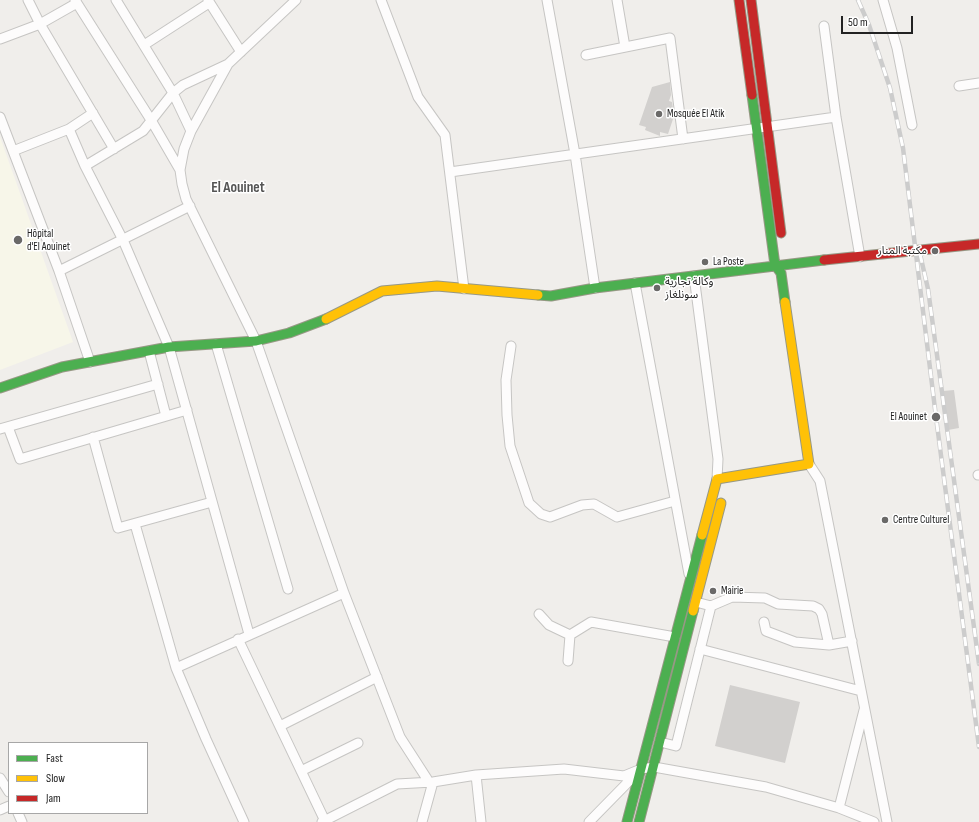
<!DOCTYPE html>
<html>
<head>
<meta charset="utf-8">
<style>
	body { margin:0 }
	#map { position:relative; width:979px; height:822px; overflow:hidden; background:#f0eeeb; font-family:"Sofia Sans Condensed",sans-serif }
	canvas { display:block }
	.legend { position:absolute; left:8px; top:742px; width:140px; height:72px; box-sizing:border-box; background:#fff; border:1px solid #a7a7a7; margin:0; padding:5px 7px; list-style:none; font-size:12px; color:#222 }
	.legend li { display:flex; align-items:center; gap:8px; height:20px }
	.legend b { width:20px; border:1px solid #a7a7a7 }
	.scale { position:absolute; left:841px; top:16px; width:72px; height:18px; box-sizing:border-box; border:2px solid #222; border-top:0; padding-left:5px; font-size:12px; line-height:14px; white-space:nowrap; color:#222; -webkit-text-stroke:3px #fff; paint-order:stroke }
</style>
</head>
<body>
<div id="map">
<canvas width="979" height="822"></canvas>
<ul class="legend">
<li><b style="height:5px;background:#4caf50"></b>Fast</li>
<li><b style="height:5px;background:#ffc107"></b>Slow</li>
<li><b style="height:5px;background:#c62828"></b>Jam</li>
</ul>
<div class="scale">50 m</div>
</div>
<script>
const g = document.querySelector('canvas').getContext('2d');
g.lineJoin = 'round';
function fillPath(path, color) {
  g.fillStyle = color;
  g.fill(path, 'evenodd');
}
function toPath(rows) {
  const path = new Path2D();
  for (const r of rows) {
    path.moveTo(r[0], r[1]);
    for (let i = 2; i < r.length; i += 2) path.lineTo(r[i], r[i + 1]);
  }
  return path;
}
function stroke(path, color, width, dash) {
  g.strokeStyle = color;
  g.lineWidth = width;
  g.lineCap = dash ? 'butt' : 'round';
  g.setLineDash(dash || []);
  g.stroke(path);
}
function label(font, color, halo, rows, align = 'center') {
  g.font = font + ' "Sofia Sans Condensed","Noto Sans Arabic",sans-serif';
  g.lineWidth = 3;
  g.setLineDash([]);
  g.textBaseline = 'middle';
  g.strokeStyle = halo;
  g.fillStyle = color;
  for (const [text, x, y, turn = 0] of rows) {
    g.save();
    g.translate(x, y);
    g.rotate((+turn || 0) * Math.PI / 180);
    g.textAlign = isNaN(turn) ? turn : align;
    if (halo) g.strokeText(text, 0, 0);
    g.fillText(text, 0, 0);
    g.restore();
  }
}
const education = toPath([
	[0,137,73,342,0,370]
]);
const building = toPath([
	[670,82,671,95,669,101,672,102,674,116,668,134,660,132,660,136,645,130,646,127,639,125,652,87],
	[954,390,959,428,948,430,943,391],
	[730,685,800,702,785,763,715,746]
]);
const street = toPath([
	[28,0,40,24,114,149],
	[75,0,151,120,180,170],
	[116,0,173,93,191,131],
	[208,0,241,52],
	[296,0,228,64,191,131,184,149,180,170,182,184,186,199,256,341,344,593,400,737,429,782],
	[381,0,418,97,445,135,464,289],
	[547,0,575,154,595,288],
	[617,0,625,47],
	[883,0,897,48,912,125],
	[824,26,836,117,860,257],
	[0,39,40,24,77,3],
	[144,45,209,3],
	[586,55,670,38,683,139],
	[959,86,979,83],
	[0,117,13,151,69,129,93,113],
	[69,129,85,166,123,240,169,347,249,634],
	[13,151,59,271,90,362],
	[85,166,143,131,173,93,183,85,228,64],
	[450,172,836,117],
	[59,271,190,206],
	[694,276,718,459,717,479],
	[635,283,689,574],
	[216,344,288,589],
	[511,346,506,380,507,415,510,446,529,503,541,514,550,517,582,505,594,504,617,517,675,501],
	[149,351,166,416],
	[8,427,20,459,187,410],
	[0,429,158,384],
	[93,437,118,528,212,502],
	[809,464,820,481,887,822],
	[978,475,979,475],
	[135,524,176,668,206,739,244,822],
	[711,606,732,597,765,598,778,604,813,606,819,609,822,614,829,645],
	[539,614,549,625,570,635],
	[764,622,766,631,795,642,829,645,852,641],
	[238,639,325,821],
	[700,649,861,691],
	[568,661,570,635,591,622,675,637],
	[176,668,344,593],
	[280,726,377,677],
	[660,742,676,746,711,606,696,602],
	[301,771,358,743],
	[476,775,481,822],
	[0,778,9,792],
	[839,808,864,710],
	[0,810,9,806],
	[18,813,22,822],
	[322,822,397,784,433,782,476,775,564,769,624,776,641,769,654,767,766,787,839,808,874,822],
	[422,822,433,782],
	[589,822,637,773]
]);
const fast = toPath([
	[752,95,775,265,781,273,785,302],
	[538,295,551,296,595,288,824,260],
	[0,388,62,367,169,347,256,341,289,333,326,319],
	[627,822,702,535],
	[639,822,693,611]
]);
const slow = toPath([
	[326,319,382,291,437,286,538,295],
	[702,535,717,479,809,464,785,302],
	[693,611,721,503]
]);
const jam = toPath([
	[739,0,752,95],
	[751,0,781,233],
	[824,260,979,244]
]);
const rail = toPath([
	[858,0,869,25,890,88,903,148,936,417,979,747],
	[920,254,928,289,979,664]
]);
const markers = [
	[659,114,4,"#6a6968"],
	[18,240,5,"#6a6968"],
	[935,251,4,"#6a6968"],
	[705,262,4,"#6a6968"],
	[657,288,4,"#6a6968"],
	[936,417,5,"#6a6968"],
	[885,520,4,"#6a6968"],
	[713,591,4,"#6a6968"]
];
const poiNames = [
	["Mosquée El Atik",667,114],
	["Hôpital",27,234],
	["d'El Aouinet",27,247],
	["مكتبة المنار",927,251,"right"],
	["La Poste",713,262],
	["وكالة تجارية",665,282],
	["سونلغاز",665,295],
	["El Aouinet",927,417,"right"],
	["Centre Culturel",893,520],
	["Mairie",721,591]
];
const districtNames = [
	["El Aouinet",238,188]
];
fillPath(education, '#f7f6e9');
fillPath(building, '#d2d0ce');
stroke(street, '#c6c5c3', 11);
stroke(fast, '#979885', 11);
stroke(slow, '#979885', 11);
stroke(jam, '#979885', 11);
stroke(street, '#fdfcfc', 9);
stroke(fast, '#4caf50', 9);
stroke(slow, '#ffc107', 9);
stroke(jam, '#c62828', 9);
stroke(rail, '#ccc', 4.5);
stroke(rail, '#fff', 3, [9]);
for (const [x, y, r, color] of markers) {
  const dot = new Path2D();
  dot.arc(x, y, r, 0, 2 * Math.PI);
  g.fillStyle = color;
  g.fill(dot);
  stroke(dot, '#fff', 1.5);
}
label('11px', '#222', '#fff', poiNames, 'left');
label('bold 15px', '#555', '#fff', districtNames);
</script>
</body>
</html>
